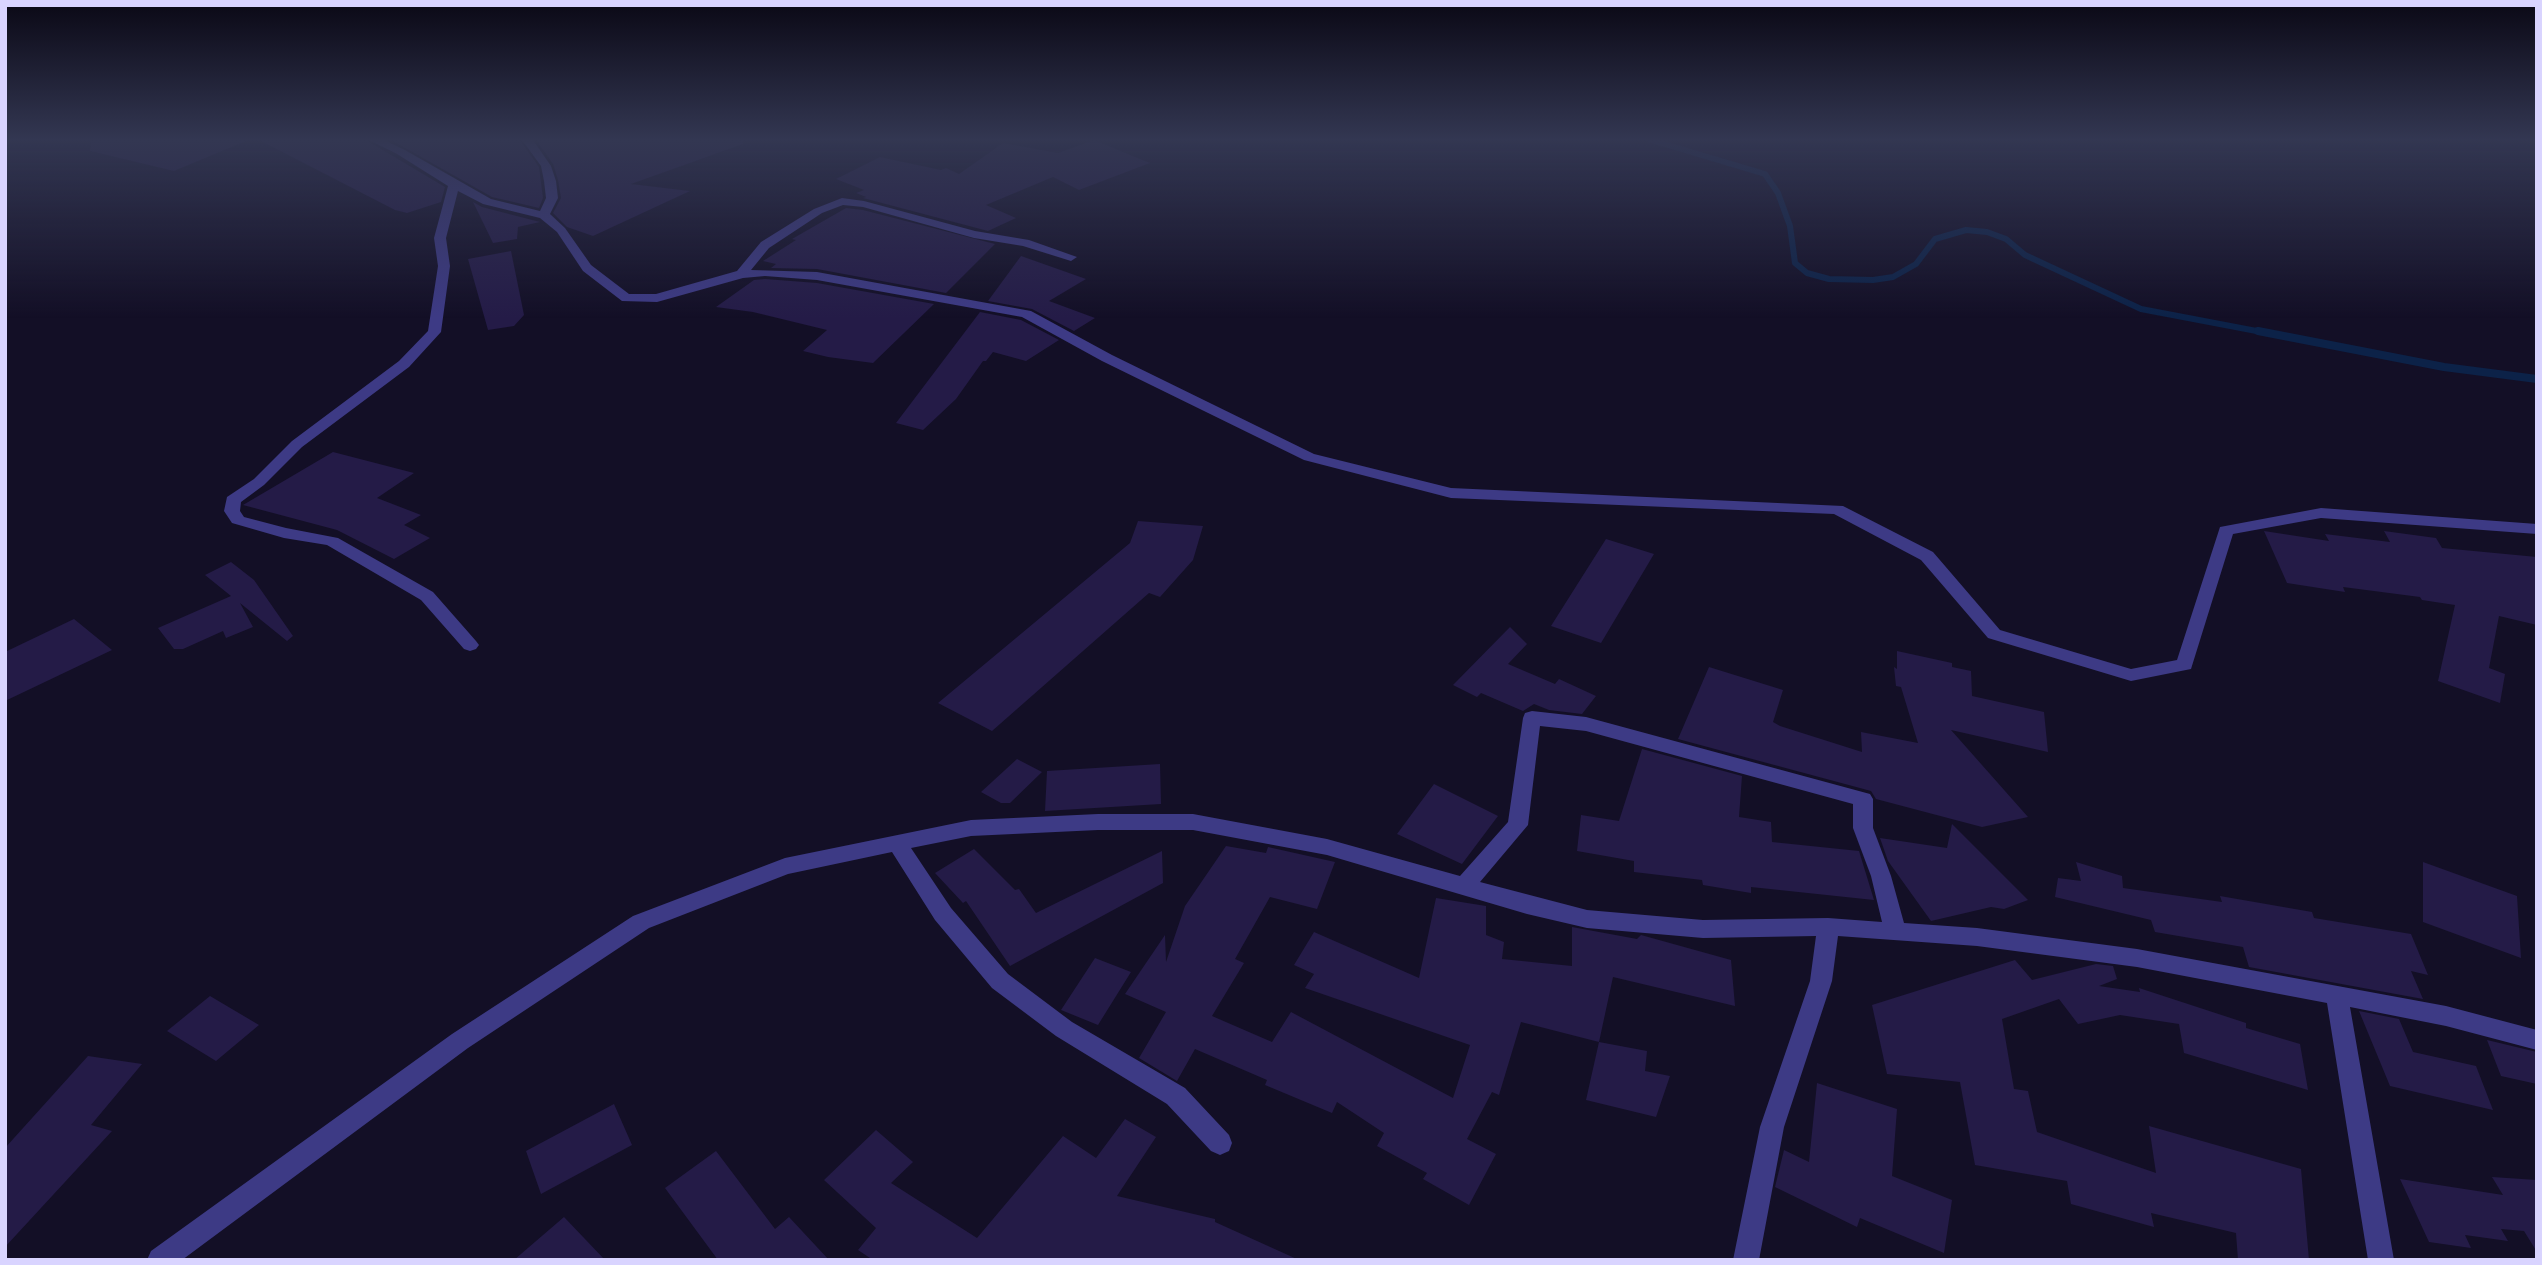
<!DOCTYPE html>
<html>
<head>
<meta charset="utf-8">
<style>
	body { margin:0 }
	#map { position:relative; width:2542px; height:1265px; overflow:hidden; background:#130f26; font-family:Figtree,sans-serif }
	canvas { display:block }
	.frame { position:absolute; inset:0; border:7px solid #d9d4ff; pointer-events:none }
</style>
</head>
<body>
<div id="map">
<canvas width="2542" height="1265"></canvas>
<div class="frame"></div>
</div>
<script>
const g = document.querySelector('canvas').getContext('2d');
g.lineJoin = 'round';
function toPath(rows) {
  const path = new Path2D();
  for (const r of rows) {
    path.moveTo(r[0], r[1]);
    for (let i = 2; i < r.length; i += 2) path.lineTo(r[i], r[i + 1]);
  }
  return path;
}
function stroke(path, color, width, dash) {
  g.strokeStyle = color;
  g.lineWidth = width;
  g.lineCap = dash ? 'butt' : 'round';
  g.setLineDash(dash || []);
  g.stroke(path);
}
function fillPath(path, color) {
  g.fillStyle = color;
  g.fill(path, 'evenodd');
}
const streamFar1 = toPath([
	[1651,140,1765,174,1778,193,1790,226,1795,263,1807,273,1829,279,1873,280,1893,277,1916,264,1935,239,1966,230,1987,232,2006,239,2025,255,2141,309,2267,333]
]);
const stream = toPath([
	[2258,331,2444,367,2537,379]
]);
const building = toPath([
	[91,140,246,140,246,141,174,171,90,151],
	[259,140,366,140,445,187,441,202,407,213,395,210],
	[391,140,520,140,539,167,543,198,539,208,492,197],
	[536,140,743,140,743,144,631,184,690,191,593,236,567,227,553,213,561,198,558,180,553,164],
	[1094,140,1150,163,1079,190,1053,177,986,205,1016,218,988,231,863,198,866,197,856,193,864,190,836,179,880,157,941,170,946,168,959,174,1003,143,1058,153],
	[473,202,482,207,540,222,518,227,517,239,493,243],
	[846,208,863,210,995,244,946,293,817,269,771,268,776,264,763,261,796,240,792,239],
	[511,251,524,315,514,326,488,330,468,259],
	[1021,256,1086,279,1049,301,1095,318,1074,331,1032,309,988,301],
	[765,279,817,283,934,304,873,363,828,357,803,351,827,330,753,312,716,307,754,280],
	[980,312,1021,320,1059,340,1026,361,993,352,986,361,983,361,956,399,923,430,896,423],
	[333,452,414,473,377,498,421,515,404,525,430,538,394,559,337,530,243,505],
	[1138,521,1203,526,1193,560,1160,597,1149,593,992,731,938,703,1130,543],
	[2264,531,2329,541,2325,534,2390,542,2384,531,2436,538,2442,548,2537,557,2537,625,2499,616,2489,668,2505,674,2500,703,2438,681,2455,605,2422,600,2420,597,2343,587,2345,592,2287,583],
	[1606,539,1654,554,1601,643,1551,626],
	[231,562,254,580,293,636,287,641,240,603,253,627,226,638,223,631,183,649,174,649,158,628,231,596,205,575],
	[74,619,112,650,5,701,5,652],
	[1510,627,1527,644,1508,664,1555,684,1559,679,1596,696,1582,714,1549,710,1534,704,1523,711,1481,693,1477,697,1453,685],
	[1897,651,1952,663,1952,667,1971,671,1972,696,2044,712,2048,752,1951,730,2028,817,1982,827,1876,799,1871,791,1678,739,1709,667,1783,690,1773,722,1780,726,1862,752,1861,732,1918,743,1901,687,1896,686,1894,667,1897,669],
	[1642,749,1742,776,1739,817,1771,822,1772,842,1859,851,1874,900,1751,887,1751,893,1703,885,1702,880,1634,872,1634,861,1577,851,1581,815,1619,821],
	[1017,759,1042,772,1010,803,1001,803,981,792],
	[1160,764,1161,804,1045,811,1047,771],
	[1434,784,1498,816,1462,864,1397,834],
	[1952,824,2028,900,2004,909,1991,907,1931,921,1888,861,1880,838,1947,848],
	[1226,846,1266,853,1268,847,1335,862,1317,909,1270,897,1235,959,1244,963,1212,1016,1272,1042,1291,1012,1453,1098,1470,1045,1305,988,1314,974,1294,965,1314,932,1419,978,1436,898,1486,906,1486,935,1504,942,1502,959,1572,966,1572,927,1637,939,1641,935,1731,960,1735,1006,1613,977,1599,1042,1521,1022,1499,1095,1492,1092,1467,1139,1496,1154,1469,1205,1423,1179,1427,1173,1377,1146,1384,1133,1337,1102,1332,1113,1265,1085,1267,1080,1195,1049,1177,1081,1139,1058,1166,1012,1125,994,1165,935,1166,962,1185,906],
	[974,849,1015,890,1019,889,1036,913,1162,851,1163,883,1010,966,966,901,963,903,935,873],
	[2076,862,2122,876,2123,888,2222,902,2220,896,2312,912,2314,918,2411,934,2428,975,2411,971,2423,999,2249,967,2243,947,2155,932,2151,920,2055,897,2058,878,2081,881],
	[2423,862,2517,896,2521,958,2423,922],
	[1095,958,1131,972,1098,1025,1061,1010],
	[2015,960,2032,980,2096,964,2113,966,2117,979,2099,986,2140,992,2139,988,2246,1023,2246,1028,2300,1044,2308,1090,2184,1053,2179,1024,2120,1015,2078,1024,2059,999,2002,1019,2014,1089,2028,1091,2037,1132,2156,1173,2149,1126,2301,1169,2309,1260,2238,1260,2236,1233,2151,1213,2154,1227,2071,1204,2067,1181,1975,1165,1960,1082,1887,1074,1872,1005],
	[210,996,259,1025,216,1061,167,1031],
	[2359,1011,2399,1019,2413,1052,2476,1066,2493,1110,2390,1086],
	[2487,1040,2537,1052,2537,1084,2501,1076],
	[1599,1042,1647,1051,1645,1071,1670,1076,1656,1117,1586,1100],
	[88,1056,142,1064,91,1125,112,1131,5,1247,5,1148],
	[1817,1083,1897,1109,1892,1176,1952,1200,1944,1253,1860,1218,1857,1227,1775,1187,1784,1150,1809,1162],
	[614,1104,632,1145,541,1194,526,1151],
	[1125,1119,1156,1137,1117,1196,1215,1219,1215,1222,1299,1260,873,1260,858,1250,876,1228,824,1180,876,1130,913,1162,891,1183,977,1238,1063,1136,1096,1158],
	[716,1151,775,1229,789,1217,829,1260,718,1260,665,1188],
	[2492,1177,2537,1180,2537,1252,2524,1231,2501,1229,2508,1241,2465,1235,2471,1248,2429,1242,2400,1179,2503,1195],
	[564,1217,605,1260,514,1260]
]);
const minor = toPath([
	[369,140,384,140,405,150,491,199,540,211,546,198,544,181,541,166,522,140,533,140,551,166,556,181,558,198,550,214,565,228,591,265,629,294,656,294,737,271,761,242,814,209,842,198,864,201,975,231,1029,240,1077,257,1071,261,1023,246,974,238,863,207,843,205,822,213,769,248,751,270,817,272,1031,311,1112,355,1314,454,1451,488,1843,506,1933,552,2000,630,2131,669,2177,660,2220,527,2321,508,2537,524,2537,534,2321,518,2233,534,2191,669,2131,681,1988,638,1921,560,1834,514,1451,498,1304,460,1102,361,1022,317,817,280,765,276,743,278,657,302,622,301,583,271,557,232,540,218,483,204,458,191,446,238,450,266,441,332,409,367,302,447,264,485,241,502,240,511,244,517,286,528,338,538,433,592,476,641,479,645,476,649,470,651,464,649,421,600,327,545,284,538,232,523,224,511,227,497,254,479,292,441,399,361,428,331,438,266,434,238,448,186,397,154,369,140],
	[1532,711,1586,717,1870,794,1873,799,1873,828,1891,876,1904,923,1977,928,2137,949,2446,1006,2537,1030,2537,1050,2446,1026,2350,1007,2394,1260,2368,1260,2327,1003,2137,967,1977,946,1838,936,1832,981,1784,1127,1759,1260,1733,1260,1760,1127,1810,981,1816,936,1703,938,1587,928,1527,914,1327,855,1193,830,1098,830,971,836,911,848,951,908,1008,974,1072,1022,1185,1088,1229,1135,1232,1143,1229,1151,1220,1155,1211,1151,1167,1104,1056,1036,992,988,935,920,892,852,788,874,649,928,468,1048,182,1260,147,1260,151,1251,452,1034,633,916,785,858,971,820,1098,814,1193,814,1327,839,1460,876,1508,822,1523,718,1525,713,1532,711],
	[1540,726,1586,731,1853,804,1853,828,1871,876,1882,922,1828,918,1703,920,1587,910,1480,882,1528,825,1540,726]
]);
stroke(streamFar1, '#0c2248', 6);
stroke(stream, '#0c2248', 8);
fillPath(building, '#241b47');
fillPath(minor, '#3d3a85');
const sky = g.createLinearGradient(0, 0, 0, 318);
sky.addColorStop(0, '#0a0815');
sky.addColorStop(0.44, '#333752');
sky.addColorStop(1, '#33375200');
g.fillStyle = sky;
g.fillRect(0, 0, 2542, 318);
</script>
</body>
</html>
